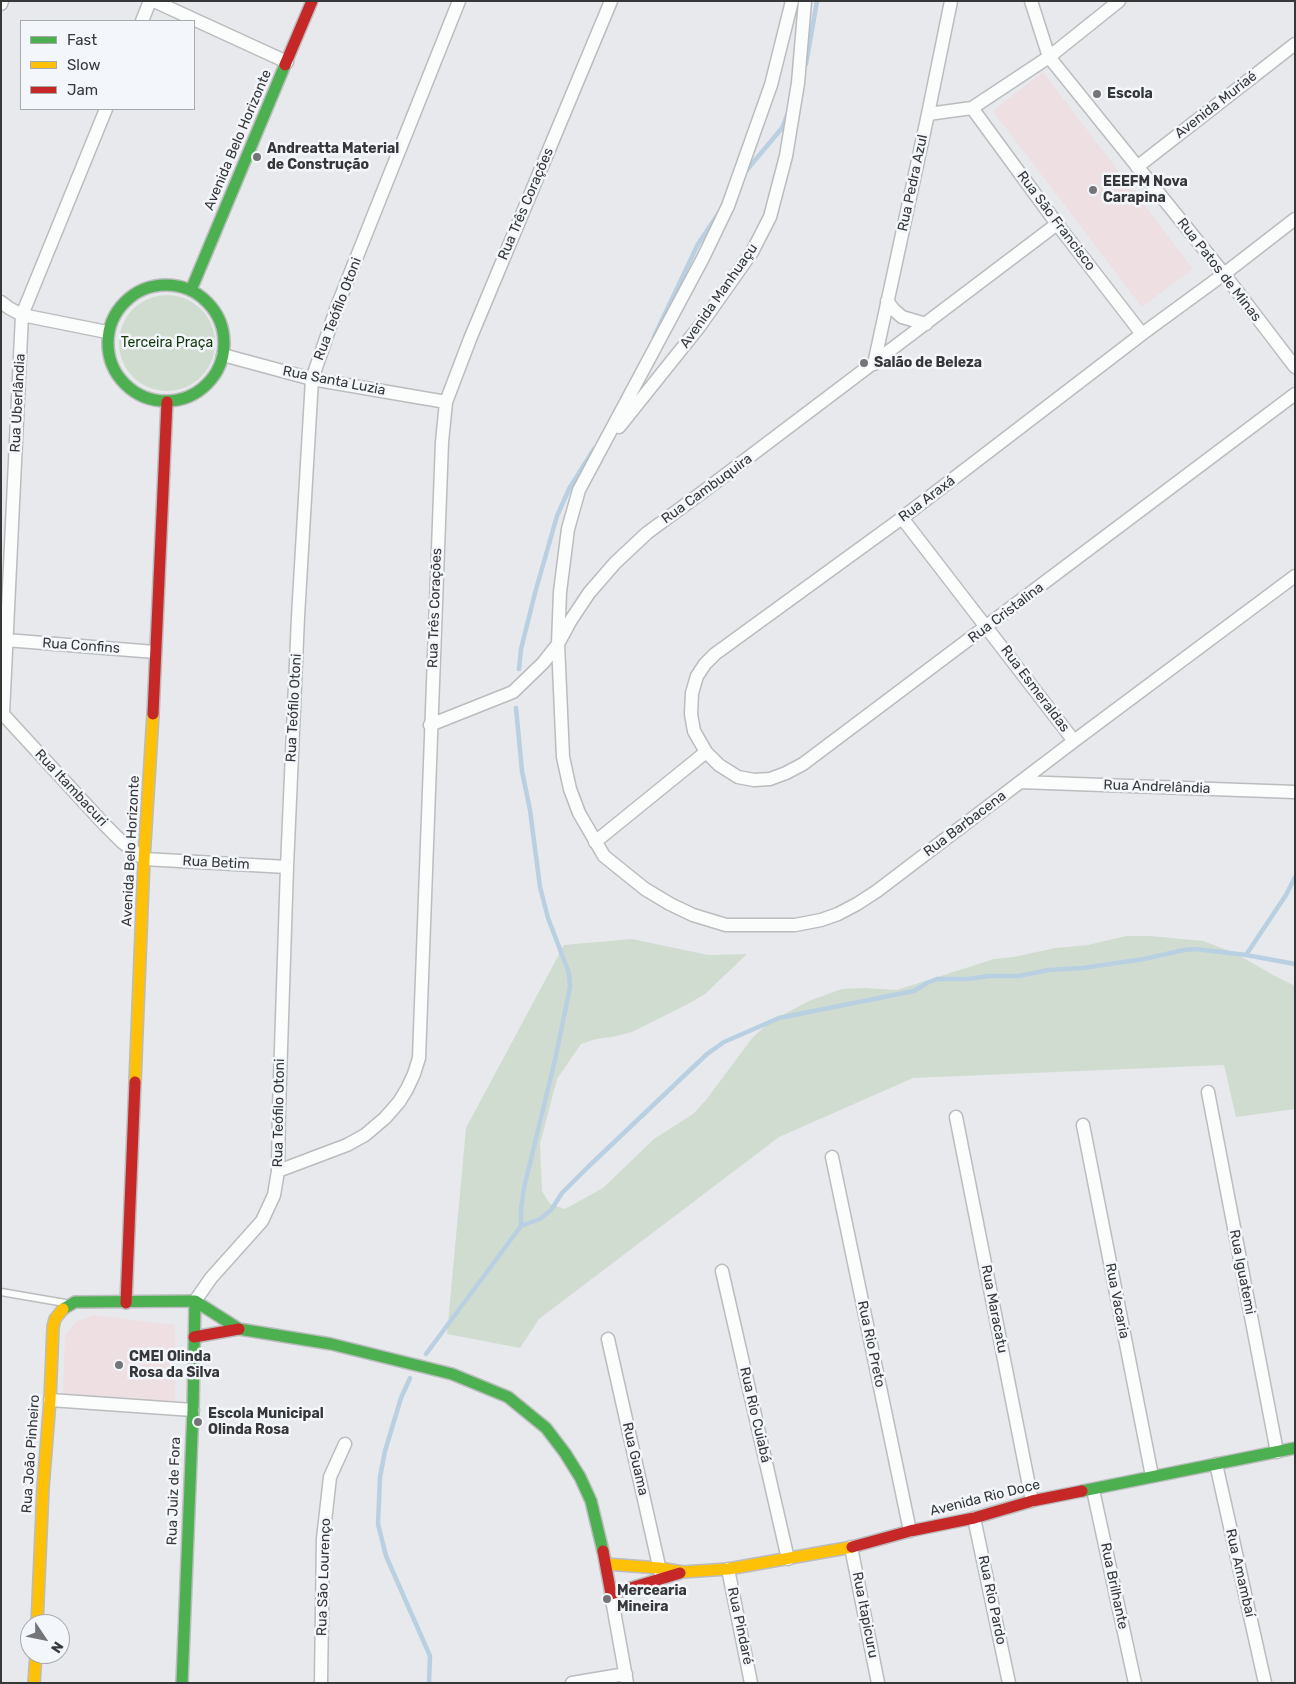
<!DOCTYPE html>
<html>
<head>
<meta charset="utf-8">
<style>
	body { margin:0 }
	#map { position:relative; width:1296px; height:1684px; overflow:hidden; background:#e7e9ec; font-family:Rubik,sans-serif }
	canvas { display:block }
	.frame { position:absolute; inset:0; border:2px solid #363739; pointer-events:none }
	.legend { position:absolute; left:20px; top:20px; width:175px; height:90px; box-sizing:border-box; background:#f3f6fb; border:1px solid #a7aaad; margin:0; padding:6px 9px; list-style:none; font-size:15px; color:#363739 }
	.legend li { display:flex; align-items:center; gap:10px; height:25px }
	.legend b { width:25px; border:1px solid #a7aaad }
	.north { position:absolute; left:20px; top:1614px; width:50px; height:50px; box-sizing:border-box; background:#f3f6fb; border:1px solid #a7aaad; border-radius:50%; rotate:124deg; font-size:14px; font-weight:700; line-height:20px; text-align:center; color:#363739 }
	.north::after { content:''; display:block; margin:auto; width:18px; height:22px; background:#747578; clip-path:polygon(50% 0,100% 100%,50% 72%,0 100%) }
</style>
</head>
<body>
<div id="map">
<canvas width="1296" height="1684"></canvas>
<div class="frame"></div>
<ul class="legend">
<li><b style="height:6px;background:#4caf50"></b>Fast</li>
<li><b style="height:6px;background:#ffc107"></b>Slow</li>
<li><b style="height:6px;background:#c62828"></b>Jam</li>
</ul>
<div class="north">N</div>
</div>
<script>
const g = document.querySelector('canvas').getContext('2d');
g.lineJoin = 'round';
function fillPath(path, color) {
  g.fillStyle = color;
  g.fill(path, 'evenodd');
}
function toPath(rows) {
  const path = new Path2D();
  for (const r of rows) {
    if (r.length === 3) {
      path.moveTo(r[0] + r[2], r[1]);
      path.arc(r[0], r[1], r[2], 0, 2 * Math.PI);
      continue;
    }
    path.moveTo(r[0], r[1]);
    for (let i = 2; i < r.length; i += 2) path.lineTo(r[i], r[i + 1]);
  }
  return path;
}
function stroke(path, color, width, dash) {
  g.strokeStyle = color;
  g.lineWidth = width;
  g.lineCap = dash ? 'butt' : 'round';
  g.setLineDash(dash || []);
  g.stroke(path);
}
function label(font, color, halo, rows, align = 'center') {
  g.font = font + ' Rubik,sans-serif';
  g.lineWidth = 5;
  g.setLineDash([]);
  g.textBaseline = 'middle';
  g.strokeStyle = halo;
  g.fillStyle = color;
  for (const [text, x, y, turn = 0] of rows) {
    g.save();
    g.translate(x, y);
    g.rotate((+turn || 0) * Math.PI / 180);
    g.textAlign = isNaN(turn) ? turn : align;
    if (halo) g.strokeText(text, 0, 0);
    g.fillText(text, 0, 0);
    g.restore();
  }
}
const education = toPath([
	[1043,72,1193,269,1142,307,993,111],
	[94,1315,175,1325,175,1402,63,1396,65,1335,76,1322]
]);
const green = toPath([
	[167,343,48],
	[1126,936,1151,936,1203,941,1235,953,1273,975,1295,986,1295,1109,1236,1117,1224,1065,913,1078,779,1137,539,1319,520,1348,447,1334,466,1128,564,945,632,939,708,955,747,954,705,994,686,1005,632,1032,612,1037,596,1039,581,1044,557,1079,540,1144,542,1191,550,1204,565,1209,603,1188,654,1139,693,1114,706,1100,753,1037,771,1021,811,1000,842,989,865,988,897,990,994,959,1014,957,1055,948,1088,945]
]);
const stream = toPath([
	[806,64,817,1],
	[746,171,782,128,787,115],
	[654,337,698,244,720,211],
	[519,669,521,649,535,593,557,516,569,489,594,449],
	[516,708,522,771,530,810,540,887,548,918,569,973,570,987,555,1060,524,1188,521,1209,521,1226],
	[1246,955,1286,895,1295,877],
	[426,1354,521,1226,540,1219,551,1210,562,1193,588,1167,707,1054,724,1042,779,1018,914,991,927,983,937,979,968,979,989,976,1019,976,1048,970,1083,968,1144,959,1184,950,1195,949,1246,955,1295,964],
	[410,1378,401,1398,385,1451,380,1477,378,1524,386,1556,430,1656,429,1683]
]);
const lane = toPath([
	[1,1292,65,1303]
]);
const street = toPath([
	[154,1,287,62],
	[792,1,771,85,728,206,703,258,579,490,568,529,560,592,558,644,563,757,570,789,579,813,604,856,645,889,670,904,693,915,726,925,795,925,821,920,838,914,857,904,877,891,1074,741,1295,576],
	[1031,1,1049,57,1224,274,1295,367],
	[1,4,2,1],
	[142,21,150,1],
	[972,108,1057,224,1142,334],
	[928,114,972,108,1049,57,1119,1],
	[1137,167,1295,44],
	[1295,219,1224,274,1142,334,902,518,715,654,705,664,697,676,692,693,691,714,694,731,706,752,719,765,738,777,754,780,770,779,786,773,803,764,1295,394],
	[887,301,894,310,902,317,926,324],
	[1,302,9,308,22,315,107,332],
	[223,355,312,379,446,402],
	[874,364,928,114,951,1],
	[619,427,699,327,752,252,770,217,786,156,798,83,805,1],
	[902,518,1074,741],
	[6,640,155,652],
	[1,712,103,823,122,842,144,859,287,867],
	[3,713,22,315,106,109],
	[430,725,513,692,543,663,558,644,571,620,589,593,615,563,647,533,704,491,1057,224],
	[1020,782,1295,792],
	[595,842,706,752],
	[1208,1092,1277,1452],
	[956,1117,1032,1501],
	[1083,1125,1152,1476],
	[832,1157,910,1531],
	[278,1171,347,1145,365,1135,385,1118,399,1102,407,1089,414,1074,419,1058,442,442,446,402,470,339,611,1],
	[722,1271,788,1559],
	[195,1301,211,1278,262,1221,274,1195,278,1171,279,1109,287,867,298,617,312,379,338,304,459,1],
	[608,1339,661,1575],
	[50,1400,193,1410],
	[1216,1464,1265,1683],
	[1093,1490,1135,1683],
	[974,1518,1009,1683],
	[851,1547,878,1683],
	[728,1569,751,1683],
	[611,1594,627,1683],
	[321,1683,323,1539,330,1477,345,1444],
	[572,1683,626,1674]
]);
const fast = toPath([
	[166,343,58],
	[191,290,285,65],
	[195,1301,239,1329,331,1344,452,1374,508,1397,546,1428,565,1453,580,1477,591,1501,603,1551],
	[63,1309,75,1302,195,1301],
	[1082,1491,1295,1448],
	[182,1683,193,1410,195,1301]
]);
const slow = toPath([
	[135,1082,144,859,153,714],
	[606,1564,659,1568,683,1572,728,1569,852,1547],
	[37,1624,43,1488,50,1400,53,1327,55,1319,63,1309],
	[34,1683,36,1654]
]);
const jam = toPath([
	[285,65,312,1],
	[153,714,167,402],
	[126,1303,135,1082],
	[194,1337,239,1329],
	[852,1547,910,1531,974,1518,1032,1501,1082,1491],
	[603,1551,611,1594,680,1573]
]);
const markers = [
	[1097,94,5,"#747578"],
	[257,157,5,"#747578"],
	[1093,190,5,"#747578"],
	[864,363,5,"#747578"],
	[119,1365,5,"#747578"],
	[198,1422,5,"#747578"],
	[607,1599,5,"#747578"]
];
const poiNames = [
	["Escola",1107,94],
	["Andreatta Material",267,149],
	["de Construção",267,165],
	["EEEFM Nova",1103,182],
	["Carapina",1103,198],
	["Salão de Beleza",874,363],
	["CMEI Olinda",129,1357],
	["Rosa da Silva",129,1373],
	["Escola Municipal",208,1414],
	["Olinda Rosa",208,1430],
	["Mercearia",617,1591],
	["Mineira",617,1607]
];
const streetNames = [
	["Avenida Muriaé",1216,105,-38],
	["Avenida Belo Horizonte",238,140,-67],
	["Rua Pedra Azul",913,183,-78],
	["Rua Três Corações",526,204,-67],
	["Rua São Francisco",1056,221,53],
	["Rua Patos de Minas",1219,270,52],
	["Avenida Manhuaçu",719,296,-55],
	["Rua Teófilo Otoni",338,309,-69],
	["Rua Santa Luzia",334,381,11],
	["Rua Uberlândia",18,403,-87],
	["Rua Cambuquira",707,489,-36],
	["Rua Araxá",927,499,-37],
	["Rua Três Corações",435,608,-88],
	["Rua Cristalina",1006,613,-37],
	["Rua Confins",81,646,4],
	["Rua Esmeraldas",1035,689,53],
	["Rua Teófilo Otoni",294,708,-87],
	["Rua Andrelândia",1157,787,2],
	["Rua Itambacuri",71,788,47],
	["Rua Barbacena",965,824,-37],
	["Avenida Belo Horizonte",131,851,-87],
	["Rua Betim",216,863,3],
	["Rua Teófilo Otoni",279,1113,-89],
	["Rua Iguatemi",1242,1272,79],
	["Rua Vacaria",1117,1301,79],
	["Rua Maracatu",994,1309,79],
	["Rua Rio Preto",871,1344,78],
	["Rua Rio Cuiabá",755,1415,77],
	["Rua João Pinheiro",31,1454,-86],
	["Rua Guama",635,1459,77],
	["Rua Juiz de Fora",174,1491,-88],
	["Avenida Rio Doce",985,1498,-14],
	["Rua Amambaí",1240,1573,77],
	["Rua São Lourenço",324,1577,-88],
	["Rua Brilhante",1114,1586,78],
	["Rua Rio Pardo",992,1600,78],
	["Rua Itapicuru",865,1615,79],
	["Rua Pindaré",740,1626,78]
];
const parkNames = [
	["Terceira Praça",167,343]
];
fillPath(education, '#eddfe2');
fillPath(green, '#d1dcd1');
stroke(stream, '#b9cfe2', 4.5);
stroke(lane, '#babcbe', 9);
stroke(street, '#babcbe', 15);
stroke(fast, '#babcbe', 14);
stroke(slow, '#babcbe', 14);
stroke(jam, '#babcbe', 14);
stroke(lane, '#fbfcfc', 6);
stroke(street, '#fbfcfc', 12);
stroke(fast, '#4caf50', 11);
stroke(slow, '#ffc107', 11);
stroke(jam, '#c62828', 11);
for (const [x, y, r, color] of markers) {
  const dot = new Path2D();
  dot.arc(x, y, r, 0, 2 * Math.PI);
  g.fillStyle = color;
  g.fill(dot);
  stroke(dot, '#f3f6fb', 2);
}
label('bold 14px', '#363739', '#f3f6fb', poiNames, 'left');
label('14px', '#363739', '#f3f6fb', streetNames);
label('14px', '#14370c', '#f3f6fb', parkNames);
</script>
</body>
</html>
